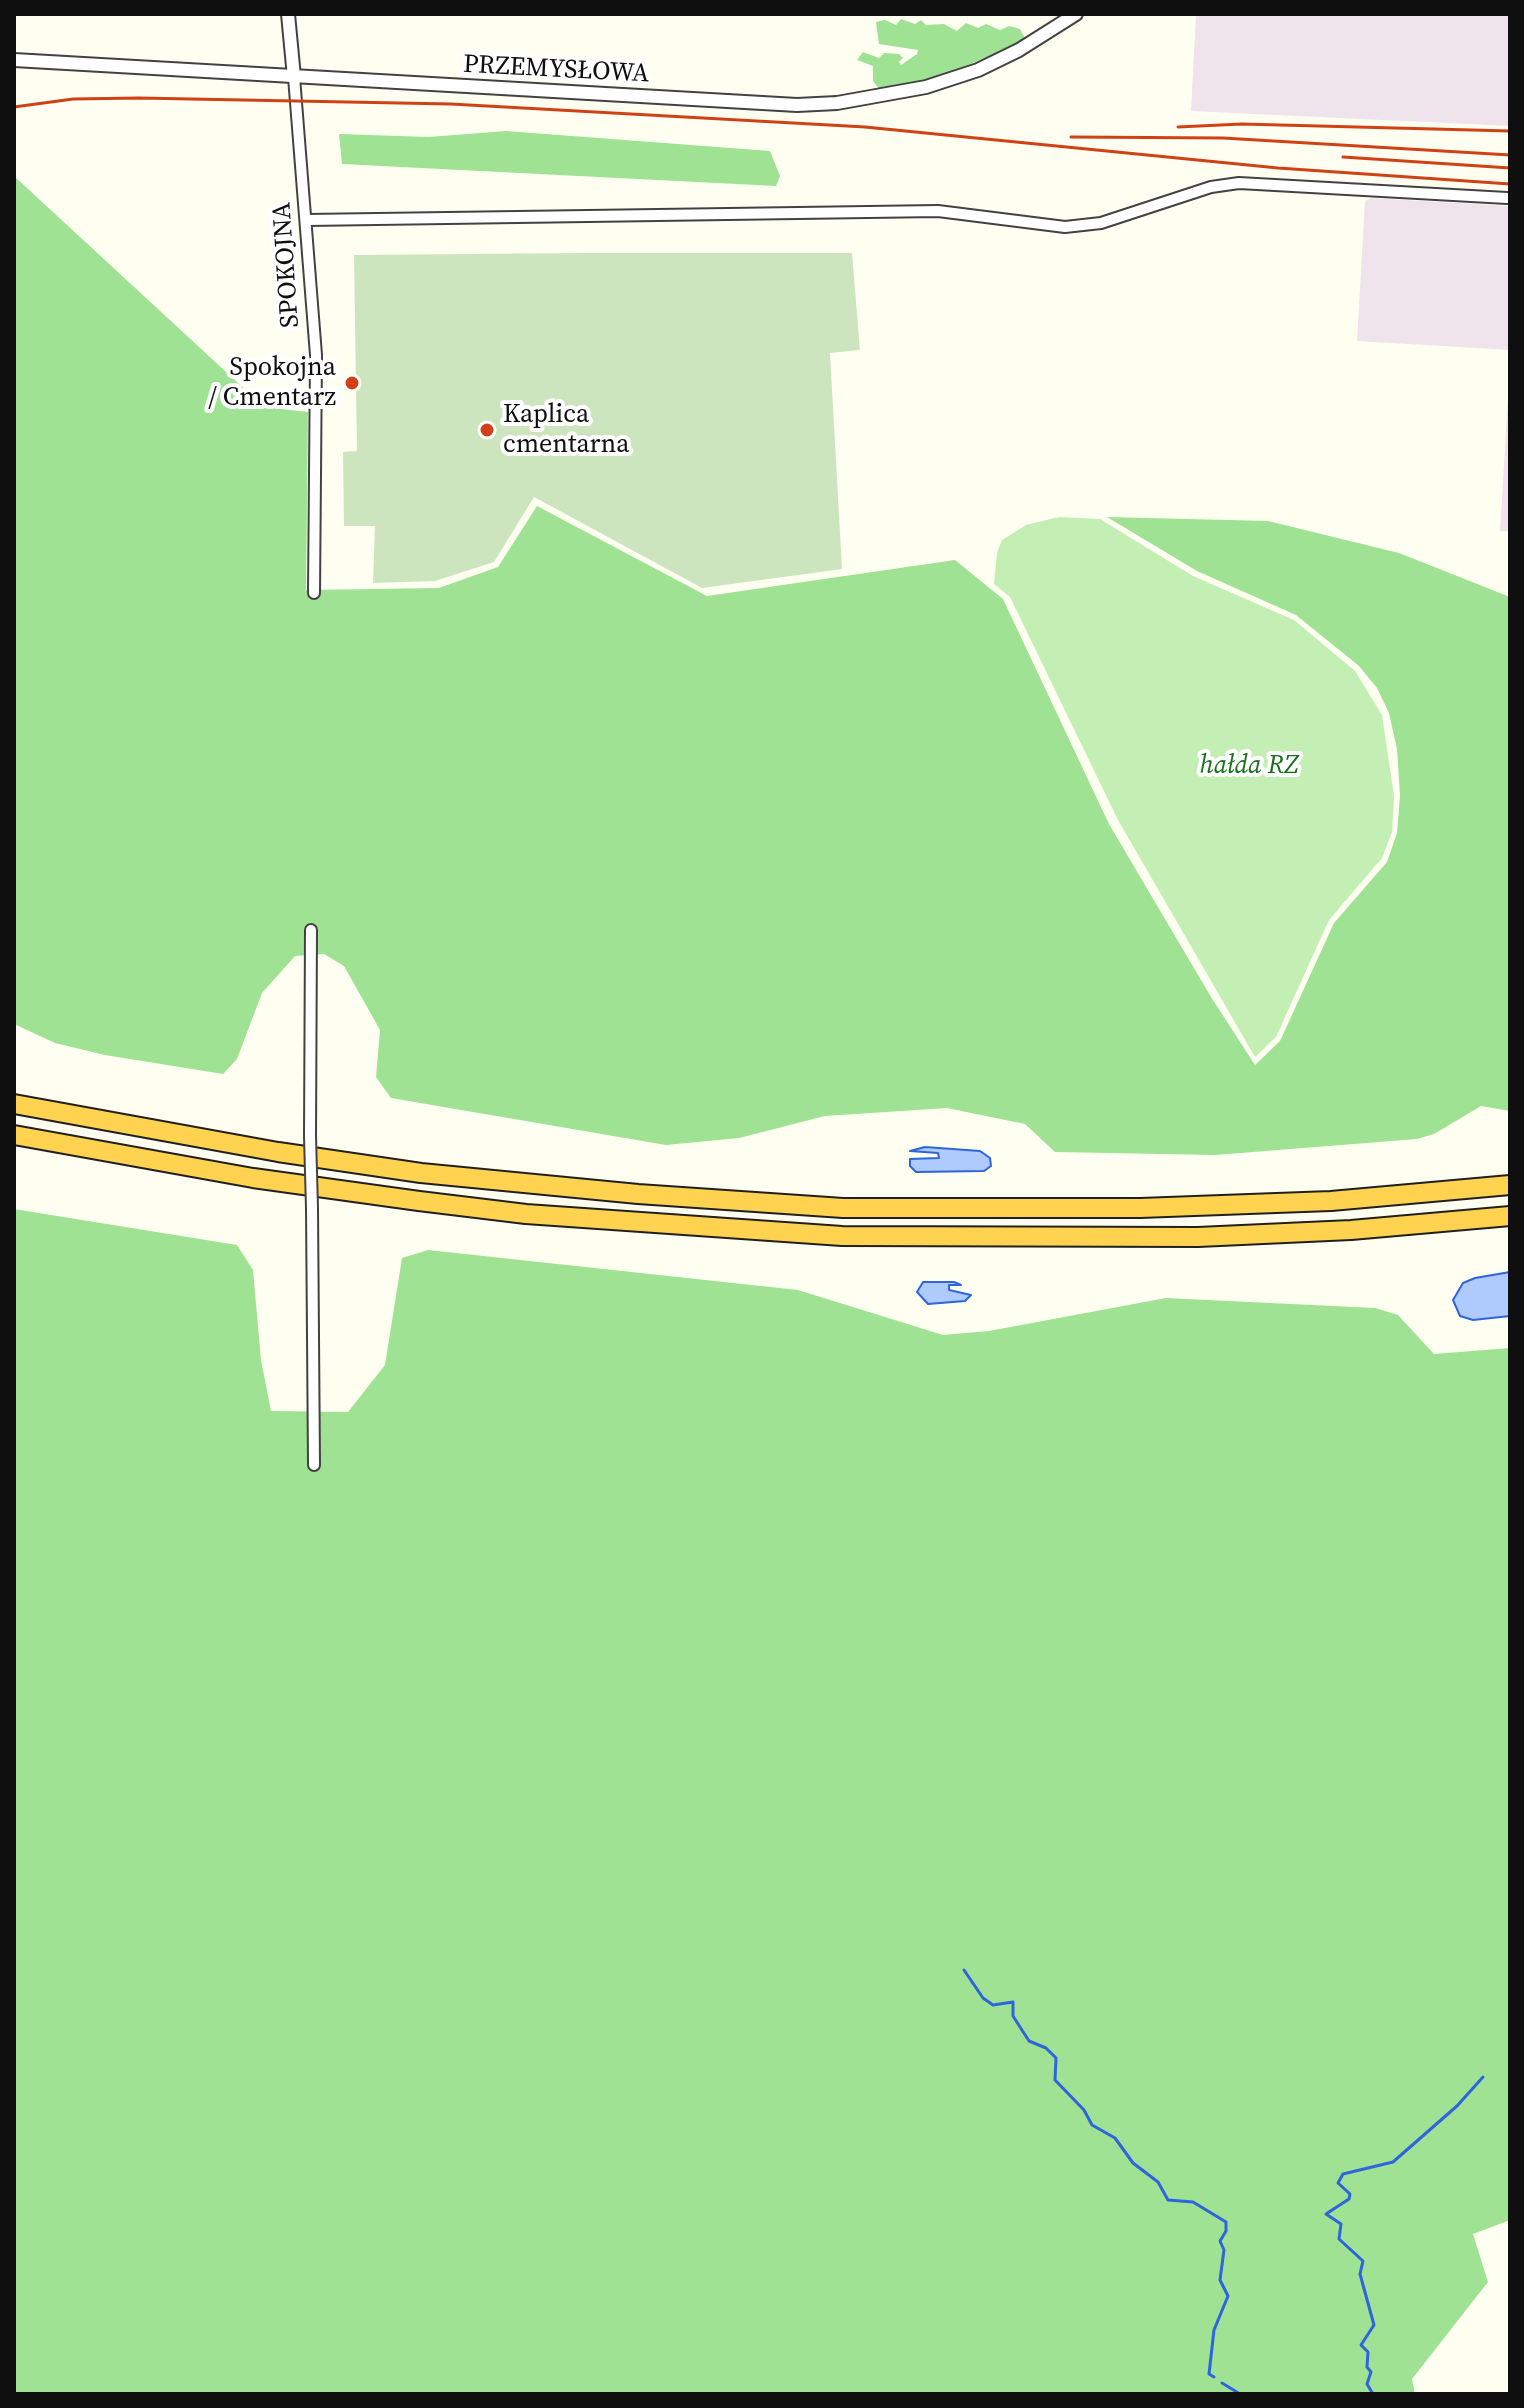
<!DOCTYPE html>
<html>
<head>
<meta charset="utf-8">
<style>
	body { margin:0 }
	#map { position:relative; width:1524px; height:2408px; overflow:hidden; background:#fefff1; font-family:"Source Serif 4",serif }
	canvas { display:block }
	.frame { position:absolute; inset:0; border:16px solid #0f0f0f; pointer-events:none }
</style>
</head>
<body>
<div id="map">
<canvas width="1524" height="2408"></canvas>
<div class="frame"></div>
</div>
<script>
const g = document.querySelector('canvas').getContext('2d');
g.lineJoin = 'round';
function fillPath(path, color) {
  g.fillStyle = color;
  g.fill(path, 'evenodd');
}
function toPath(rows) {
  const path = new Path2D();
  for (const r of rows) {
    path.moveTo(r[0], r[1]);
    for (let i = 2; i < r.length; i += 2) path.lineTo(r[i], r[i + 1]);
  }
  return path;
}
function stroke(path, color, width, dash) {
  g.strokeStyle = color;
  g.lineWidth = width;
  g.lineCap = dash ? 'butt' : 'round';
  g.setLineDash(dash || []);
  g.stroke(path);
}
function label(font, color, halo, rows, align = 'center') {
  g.font = font + ' "Source Serif 4",serif';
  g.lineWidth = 8;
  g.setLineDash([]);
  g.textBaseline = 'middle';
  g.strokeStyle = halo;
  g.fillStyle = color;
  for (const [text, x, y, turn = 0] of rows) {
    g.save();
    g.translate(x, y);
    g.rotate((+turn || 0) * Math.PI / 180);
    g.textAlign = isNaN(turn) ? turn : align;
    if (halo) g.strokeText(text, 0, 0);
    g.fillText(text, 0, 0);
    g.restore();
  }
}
const industrial = toPath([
	[1196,14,1510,14,1510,126,1191,111],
	[1510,192,1510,350,1357,341,1365,201,1371,198,1508,206],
	[1510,364,1510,531,1500,531]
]);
const green = toPath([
	[1059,517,1100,519,1193,576,1294,620,1355,671,1382,715,1394,796,1392,832,1382,858,1329,920,1276,1037,1255,1057,1118,820,1010,597,994,584,997,553,1002,540,1026,525]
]);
const forest = toPath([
	[901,19,915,24,921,20,926,25,944,24,957,31,966,23,978,28,986,24,1000,30,1009,26,1020,29,1026,40,938,78,882,93,873,81,873,66,857,60,863,52,879,58,884,53,899,54,903,58,899,62,901,65,917,54,918,50,879,44,876,22,885,20,896,25],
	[506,131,770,151,780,176,776,186,342,164,339,134,429,137],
	[14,176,264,407,308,412,306,590,439,588,498,567,537,506,707,596,955,560,1003,599,1109,824,1211,997,1255,1065,1280,1041,1334,923,1387,862,1397,833,1400,796,1397,749,1389,713,1377,688,1359,666,1296,615,1197,571,1107,517,1268,521,1399,553,1510,597,1510,1111,1481,1106,1434,1134,1417,1139,1215,1155,1055,1152,1025,1124,947,1108,825,1116,739,1138,666,1145,391,1098,376,1077,380,1030,344,966,324,954,295,956,262,993,237,1059,223,1074,105,1055,55,1043,14,1024],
	[14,1209,237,1245,253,1270,261,1360,271,1411,348,1412,385,1365,402,1258,428,1250,798,1290,943,1335,989,1331,1166,1298,1375,1308,1398,1315,1434,1354,1510,1348,1510,2220,1473,2234,1488,2282,1412,2379,1415,2394,14,2394]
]);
const cemetery = toPath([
	[585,253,852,253,860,350,830,353,842,569,702,588,534,497,494,562,435,581,373,583,375,526,344,526,343,452,357,451,354,255]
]);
const water = toPath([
	[925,1147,980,1151,990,1158,991,1166,984,1171,916,1172,910,1166,910,1159,939,1158,938,1153,910,1151,925,1147],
	[1510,1272,1510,1316,1473,1320,1460,1316,1453,1300,1463,1283,1475,1278,1510,1272],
	[923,1282,954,1282,961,1285,949,1285,949,1290,971,1295,965,1301,928,1304,917,1292,923,1282]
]);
const stream = toPath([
	[964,1970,983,1998,993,2005,1013,2002,1013,2016,1029,2041,1046,2048,1056,2058,1055,2080,1084,2110,1092,2125,1115,2138,1133,2163,1158,2182,1168,2200,1193,2202,1226,2222,1226,2231,1220,2241,1224,2250,1220,2280,1228,2296,1214,2330,1209,2374,1214,2377],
	[1222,2383,1240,2394],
	[1373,2394,1367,2384,1371,2372,1367,2367,1368,2352,1361,2345,1374,2325,1360,2274,1363,2261,1339,2239,1341,2224,1326,2214,1349,2199,1350,2194,1338,2183,1343,2174,1393,2162,1457,2106,1483,2077]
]);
const minor = toPath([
	[294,77,316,355,314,593],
	[307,220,938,211,1065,227,1101,223,1211,187,1239,183,1507,198],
	[310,1136,311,930],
	[312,1208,314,1465]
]);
const tertiary = toPath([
	[288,14,294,77],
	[14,60,797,105,837,103,926,87,978,70,1019,50,1076,14]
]);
const motorway = toPath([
	[14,1104,278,1152,421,1173,638,1194,843,1208,1140,1208,1331,1201,1510,1185],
	[14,1135,253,1178,419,1201,526,1214,842,1236,1198,1237,1351,1230,1510,1216]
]);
const rail = toPath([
	[14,107,73,99,139,98,451,104,865,127,1278,168,1510,184],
	[1178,127,1242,124,1510,131],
	[1071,137,1223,138,1510,155],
	[1343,157,1510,168]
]);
const minorBridge = toPath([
	[310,1136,312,1208]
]);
const markers = [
	[352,383,8,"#d04216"],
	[487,430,8,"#d04216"]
];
const streetNames = [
	["PRZEMYSŁOWA",556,70,3],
	["SPOKOJNA",287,265,-94]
];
const poiNames = [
	["Spokojna",336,368],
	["/ Cmentarz",336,398],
	["Kaplica",503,415,"left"],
	["cmentarna",503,445,"left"]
];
const parkNames = [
	["hałda RZ",1249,766]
];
fillPath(industrial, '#efe3ec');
fillPath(green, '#c3efb5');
fillPath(forest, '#a0e293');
fillPath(cemetery, '#cde5be');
fillPath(water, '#afcafd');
stroke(water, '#2e65dd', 2);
stroke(stream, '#2e65dd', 3);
stroke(minor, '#424242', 14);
stroke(tertiary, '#424242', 16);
stroke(motorway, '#202020', 22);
stroke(minor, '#fff', 10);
stroke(tertiary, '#fff', 12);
stroke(motorway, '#ffd24f', 18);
stroke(rail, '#d04216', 3);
stroke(minorBridge, '#424242', 14, []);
stroke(minorBridge, '#fff', 10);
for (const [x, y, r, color] of markers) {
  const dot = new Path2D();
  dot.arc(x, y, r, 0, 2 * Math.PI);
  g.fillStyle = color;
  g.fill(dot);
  stroke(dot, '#fff', 3);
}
label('26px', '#0f0f0f', '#fff', streetNames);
label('26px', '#0f0f0f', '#fff', poiNames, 'right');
label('italic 26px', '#17701e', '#fff', parkNames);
</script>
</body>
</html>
